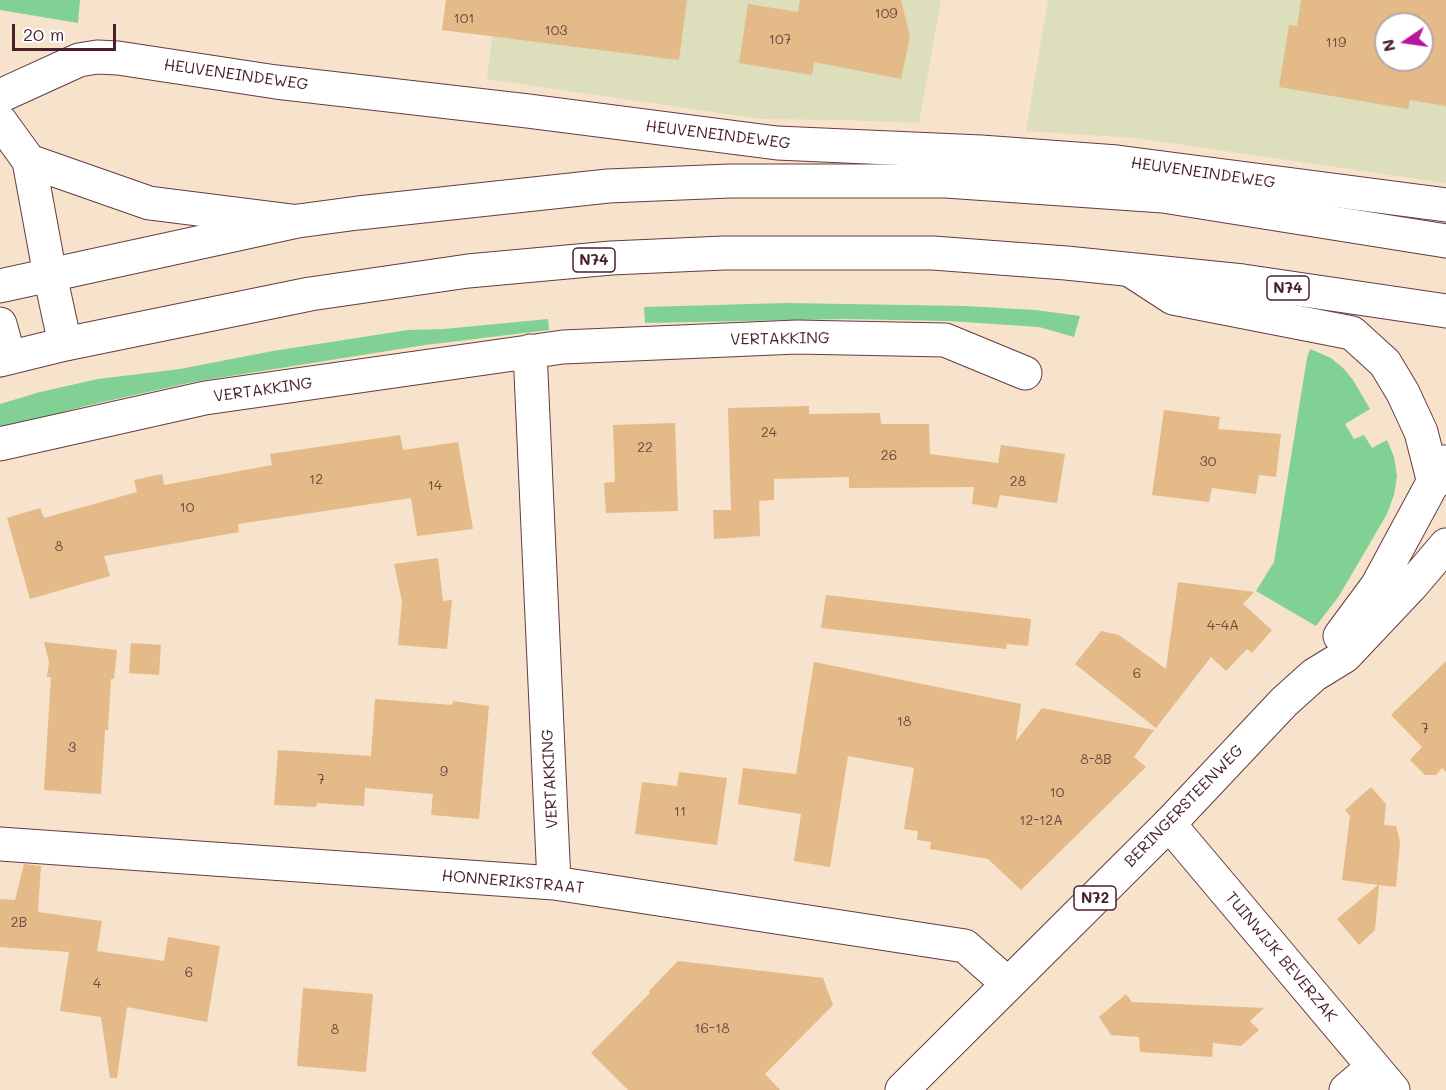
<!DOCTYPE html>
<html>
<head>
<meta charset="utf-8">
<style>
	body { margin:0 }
	#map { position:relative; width:1446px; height:1090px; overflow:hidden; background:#f7e2cb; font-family:Mali,sans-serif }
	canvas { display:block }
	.north { position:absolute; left:1374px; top:12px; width:60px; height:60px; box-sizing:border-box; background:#fff; border:2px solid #b7a5aa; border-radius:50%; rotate:257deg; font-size:16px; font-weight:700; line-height:24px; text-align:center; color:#4a1f2b }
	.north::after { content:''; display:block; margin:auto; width:21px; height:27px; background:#b5179e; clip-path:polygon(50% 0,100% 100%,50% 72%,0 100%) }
	.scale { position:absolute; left:12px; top:24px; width:104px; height:27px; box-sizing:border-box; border:3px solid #4a1f2b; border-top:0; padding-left:8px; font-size:18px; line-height:21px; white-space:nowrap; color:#4a1f2b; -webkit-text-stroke:4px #fff; paint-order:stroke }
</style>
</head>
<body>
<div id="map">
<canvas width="1446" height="1090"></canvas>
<div class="north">N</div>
<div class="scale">20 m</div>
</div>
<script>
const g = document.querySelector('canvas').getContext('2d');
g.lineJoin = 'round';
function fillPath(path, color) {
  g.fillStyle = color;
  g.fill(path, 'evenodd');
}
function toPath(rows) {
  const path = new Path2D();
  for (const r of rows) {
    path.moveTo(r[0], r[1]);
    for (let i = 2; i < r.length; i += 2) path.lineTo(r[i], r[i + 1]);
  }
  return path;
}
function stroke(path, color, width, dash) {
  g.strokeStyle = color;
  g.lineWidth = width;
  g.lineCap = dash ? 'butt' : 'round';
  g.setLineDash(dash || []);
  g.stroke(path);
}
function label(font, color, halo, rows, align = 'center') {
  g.font = font + ' Mali,sans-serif';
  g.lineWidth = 5;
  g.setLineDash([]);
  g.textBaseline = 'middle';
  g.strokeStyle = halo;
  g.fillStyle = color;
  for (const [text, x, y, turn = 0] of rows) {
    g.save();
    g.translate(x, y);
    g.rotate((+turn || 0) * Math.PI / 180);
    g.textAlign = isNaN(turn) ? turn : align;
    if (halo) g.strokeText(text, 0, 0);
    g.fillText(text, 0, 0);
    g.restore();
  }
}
const built = toPath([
	[497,0,941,0,919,123,846,120,761,119,487,79],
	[1048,0,1446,0,1446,183,1136,138,1026,131],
	[1386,24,1422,24,1422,60,1386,60]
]);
const green = toPath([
	[0,0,80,0,78,23,0,10],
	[786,303,965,306,1035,310,1080,316,1074,337,1039,327,949,321,845,319,645,323,644,307],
	[548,319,549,330,425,345,193,382,85,406,0,430,0,404,40,392,98,379,180,369,273,351,408,330,444,329],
	[1310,349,1331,358,1344,369,1353,380,1370,409,1345,424,1354,439,1364,435,1372,448,1387,440,1394,457,1397,476,1394,495,1387,514,1339,596,1316,626,1256,591,1274,562,1307,358]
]);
const building = toPath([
	[446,0,687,0,679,60,442,30],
	[800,0,901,0,910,37,901,79,814,62,812,75,739,63,748,4,798,12],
	[1301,0,1446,0,1446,106,1410,100,1408,109,1279,87,1289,25,1297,26],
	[1386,24,1422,24,1422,60,1386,60],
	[809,406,809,414,880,413,881,424,929,424,930,454,998,463,1001,445,1065,454,1057,503,1000,495,997,508,972,504,974,487,849,488,849,477,774,479,774,500,759,501,760,536,714,539,713,510,731,510,728,408],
	[1164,410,1220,417,1218,429,1281,434,1276,477,1259,475,1256,494,1212,488,1209,502,1152,495],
	[675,423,678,511,606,513,604,483,615,482,613,425],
	[400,435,403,450,458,442,473,529,417,536,411,498,238,524,239,532,104,556,110,576,30,599,7,518,40,508,44,518,137,492,134,480,162,474,164,485,272,465,270,454],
	[438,558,443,601,452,600,447,649,398,645,402,601,394,564],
	[1178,582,1254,592,1243,604,1272,630,1252,653,1247,649,1226,671,1211,657,1156,728,1075,664,1101,631,1119,635,1166,669],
	[826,595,1031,619,1028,646,1007,644,1006,649,821,628],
	[44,642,117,650,114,679,111,679,108,730,105,730,101,794,44,790,51,677,47,677,49,662],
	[131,643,161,645,159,675,129,673],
	[1446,661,1446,772,1442,768,1436,775,1425,775,1410,760,1422,747,1391,715],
	[814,662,1021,704,1016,741,1042,708,1154,730,1134,757,1146,767,1021,890,988,859,930,849,931,842,917,840,918,831,904,829,914,768,848,756,830,867,794,861,801,814,738,804,743,768,796,774],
	[375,699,452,705,453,701,489,706,479,819,431,815,433,794,365,788,364,806,317,803,316,807,274,805,278,750,371,756],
	[679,772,727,778,717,845,635,834,642,782,677,786],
	[1371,787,1386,804,1384,825,1396,826,1400,842,1396,887,1379,885,1375,930,1359,945,1337,919,1378,885,1342,880,1350,816,1345,810],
	[24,864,41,866,38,912,102,921,97,951,164,961,168,937,220,946,207,1022,127,1007,117,1078,110,1078,101,1017,60,1011,69,952,0,947,0,899,15,900],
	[678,961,823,978,833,1005,765,1074,780,1090,628,1090,591,1053,650,993,649,991],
	[303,988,373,994,366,1072,297,1066],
	[1126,994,1132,1002,1264,1008,1250,1021,1259,1030,1241,1046,1213,1043,1212,1057,1140,1052,1139,1037,1111,1035,1099,1017]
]);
const minor = toPath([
	[0,96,79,60,97,57,118,58,276,82,528,111,777,143,981,152,1117,162,1446,205],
	[0,121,29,161,50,275,65,344],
	[29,161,149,203,292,221],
	[0,324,9,357],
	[530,351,554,883],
	[0,444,205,398,563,347,797,337,945,340,1025,373],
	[1169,824,1393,1090],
	[0,844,554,883,965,946,1008,984],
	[1346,1090,1373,1067]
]);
const major = toPath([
	[1130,270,1173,298,1352,333,1385,363,1403,393,1421,432,1434,483],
	[0,286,298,221,358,213,608,186,730,181,946,181,1163,196,1446,241],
	[1340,636,1377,586,1444,462],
	[902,1090,1169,824,1284,702,1314,675,1345,656,1412,585,1446,545]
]);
const highway = toPath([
	[0,360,65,344,310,294,468,271,611,258,724,253,933,253,1066,263,1243,281,1446,311]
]);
const numberNames = [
	["109",886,14],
	["101",464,19],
	["103",556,31],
	["107",780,40],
	["119",1336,43],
	["24",769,433],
	["22",645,448],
	["26",889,456],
	["30",1208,462],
	["12",316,480],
	["28",1018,482],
	["14",435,486],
	["10",187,508],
	["8",59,547],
	["4-4A",1223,626],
	["6",1137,674],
	["18",904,722],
	["7",1425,729],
	["3",72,748],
	["8-8B",1096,760],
	["9",444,772],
	["7",321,780],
	["10",1057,793],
	["11",680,812],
	["12-12A",1041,821],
	["2B",19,923],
	["6",189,973],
	["4",97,984],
	["16-18",712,1029],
	["8",335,1030]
];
const shields = [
	[594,260,42],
	[1288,288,42],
	[1095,898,42]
];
const shieldNames = [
	["N74",594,260],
	["N74",1288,288],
	["N72",1095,898]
];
const streetNames = [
	["HEUVENEINDEWEG",236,75,8],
	["HEUVENEINDEWEG",718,135,7],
	["HEUVENEINDEWEG",1203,173,8],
	["VERTAKKING",780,339,-1],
	["VERTAKKING",263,390,-8],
	["VERTAKKING",550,779,-93],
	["BERINGERSTEENWEG",1184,806,-46],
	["HONNERIKSTRAAT",513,882,5],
	["TUINWIJK BEVERZAK",1281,957,50]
];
fillPath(built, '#dcdebc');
fillPath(green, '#80d193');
fillPath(building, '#e3ba88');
stroke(minor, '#643c43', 35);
stroke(major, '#643c43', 35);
stroke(highway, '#643c43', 35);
stroke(minor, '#fff', 33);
stroke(major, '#fff', 33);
stroke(highway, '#fff', 33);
label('14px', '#704642', null, numberNames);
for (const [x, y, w] of shields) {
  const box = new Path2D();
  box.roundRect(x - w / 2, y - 12, w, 24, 4.5);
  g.fillStyle = '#fff';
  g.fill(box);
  stroke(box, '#4a1f2b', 1.5);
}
label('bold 15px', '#4a1f2b', null, shieldNames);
label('16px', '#4a1f2b', '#fff', streetNames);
</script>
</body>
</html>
